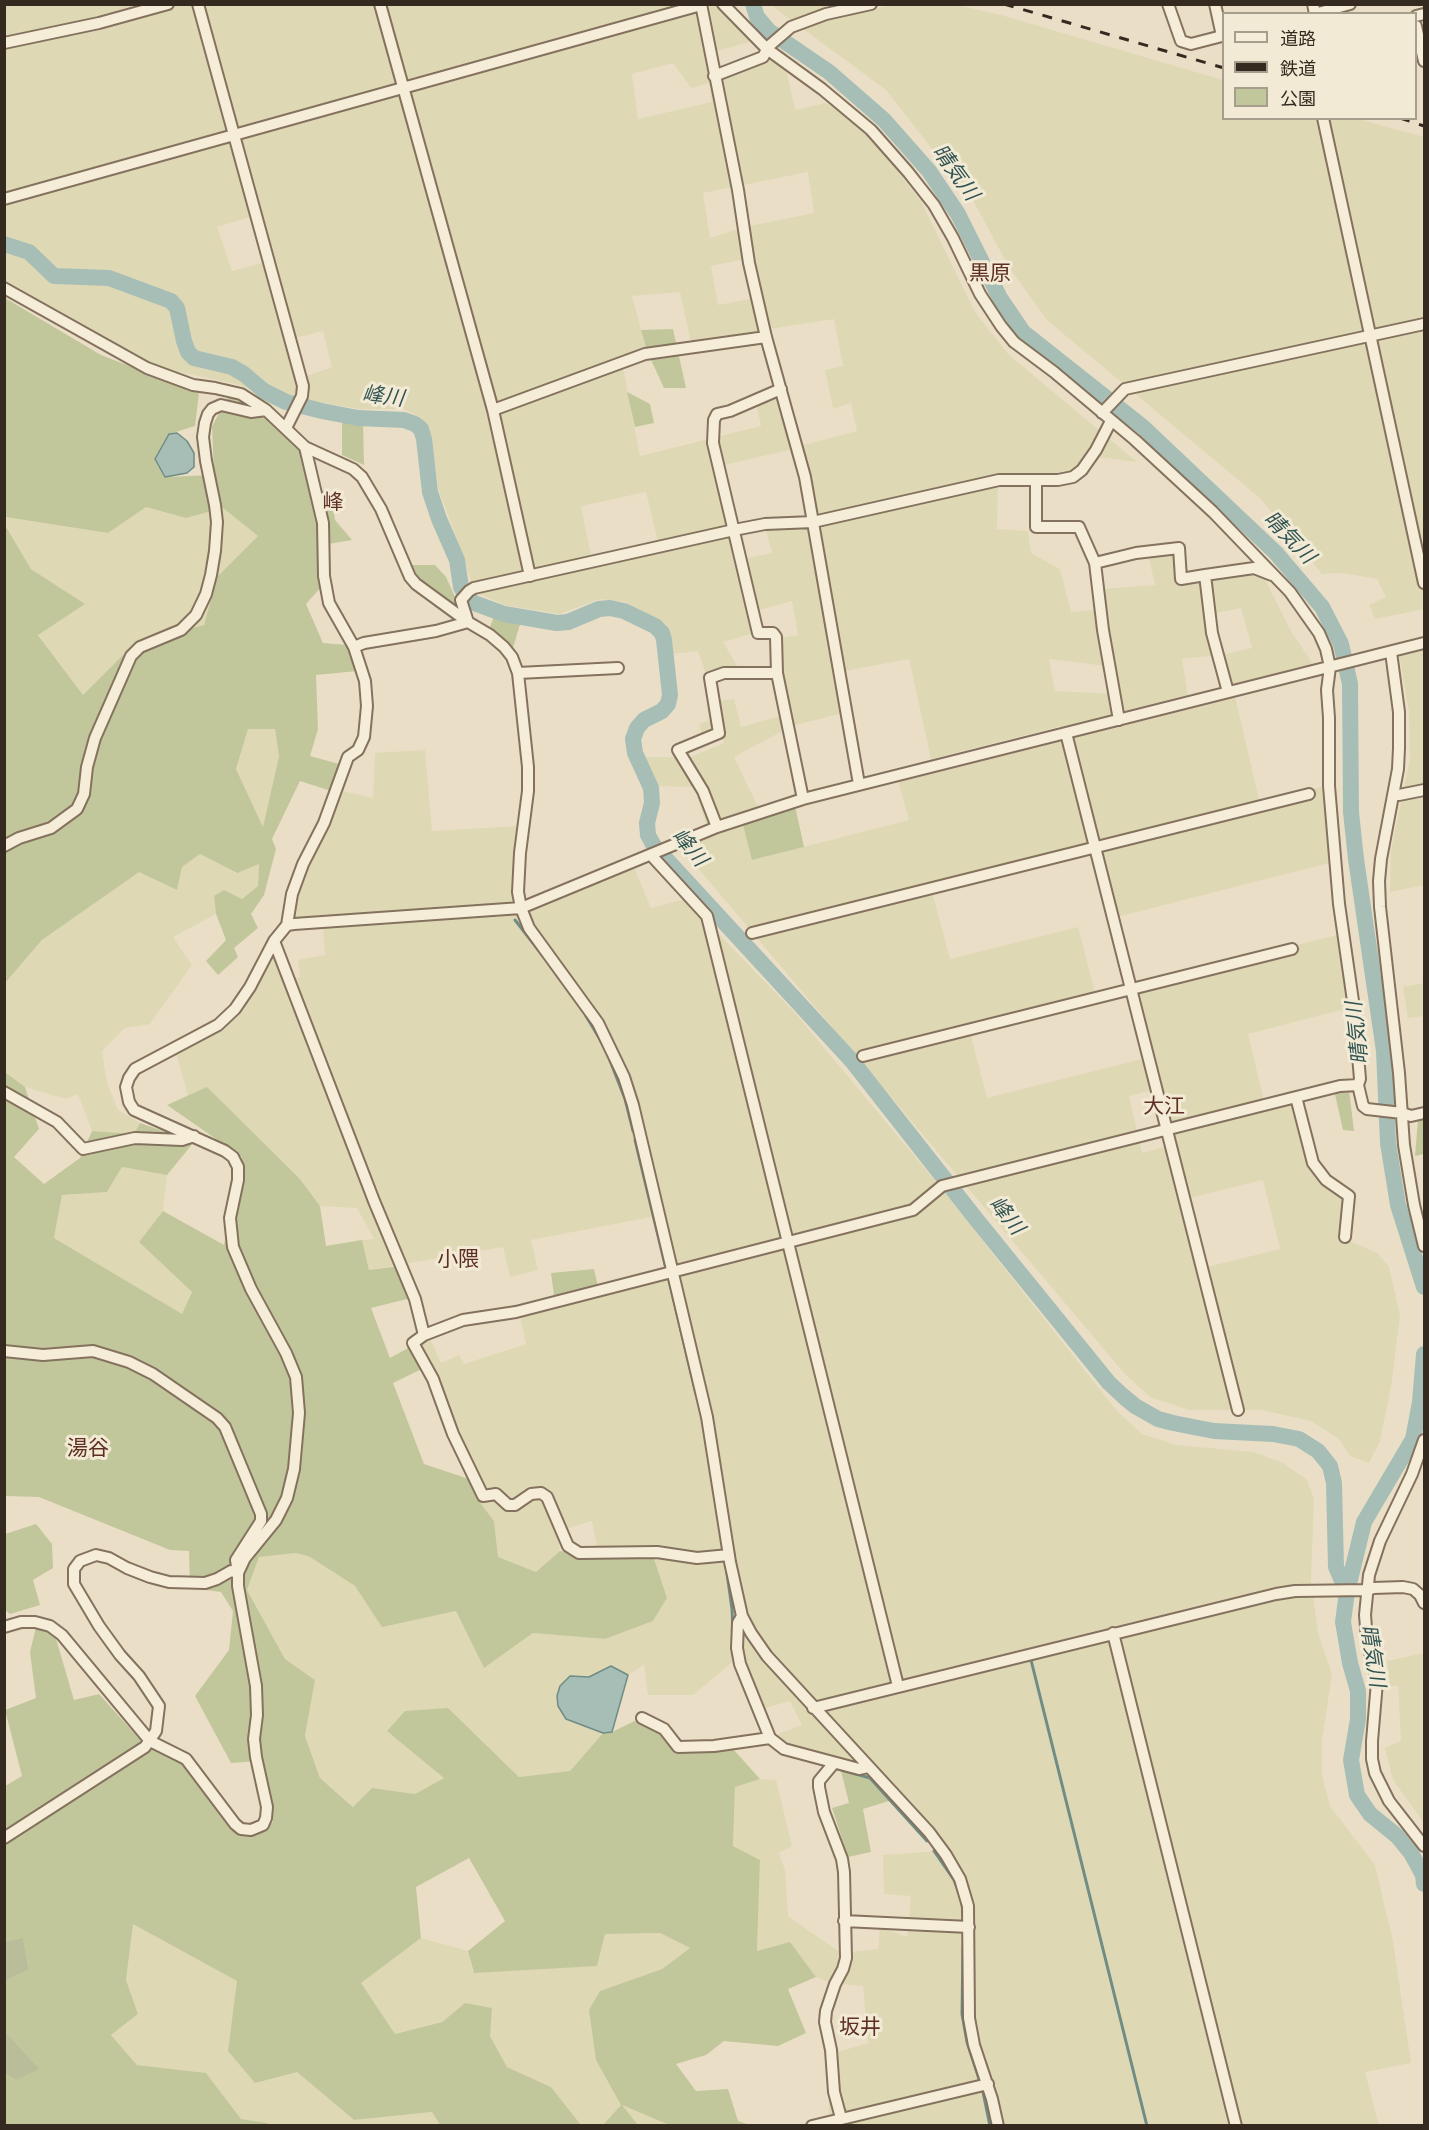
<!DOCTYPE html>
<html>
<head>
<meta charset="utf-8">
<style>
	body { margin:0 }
	#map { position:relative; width:1429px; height:2130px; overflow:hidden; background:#eadfc6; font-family:"Noto Serif","Noto Sans JP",serif }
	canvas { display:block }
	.frame { position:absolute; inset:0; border:6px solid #352a20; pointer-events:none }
	.legend { position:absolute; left:1222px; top:12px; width:195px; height:108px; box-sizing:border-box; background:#f2ead5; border:2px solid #a69d8d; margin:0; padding:8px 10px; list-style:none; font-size:18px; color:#352a20 }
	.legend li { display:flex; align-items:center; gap:12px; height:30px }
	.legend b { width:30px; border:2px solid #a69d8d }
</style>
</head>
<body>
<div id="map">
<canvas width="1429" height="2130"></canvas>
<div class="frame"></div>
<ul class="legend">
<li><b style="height:8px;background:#f6edd9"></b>道路</li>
<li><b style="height:8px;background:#352a20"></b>鉄道</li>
<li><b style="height:16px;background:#c2c79b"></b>公園</li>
</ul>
</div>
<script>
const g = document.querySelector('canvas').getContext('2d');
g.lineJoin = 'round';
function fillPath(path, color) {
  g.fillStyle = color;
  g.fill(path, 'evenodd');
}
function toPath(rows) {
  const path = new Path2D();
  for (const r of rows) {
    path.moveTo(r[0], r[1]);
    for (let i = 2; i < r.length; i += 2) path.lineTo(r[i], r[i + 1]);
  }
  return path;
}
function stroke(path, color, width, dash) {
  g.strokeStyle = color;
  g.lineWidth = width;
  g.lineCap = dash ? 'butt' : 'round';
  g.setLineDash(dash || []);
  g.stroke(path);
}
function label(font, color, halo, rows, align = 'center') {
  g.font = font + ' "Noto Serif","Noto Sans JP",serif';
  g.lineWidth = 6;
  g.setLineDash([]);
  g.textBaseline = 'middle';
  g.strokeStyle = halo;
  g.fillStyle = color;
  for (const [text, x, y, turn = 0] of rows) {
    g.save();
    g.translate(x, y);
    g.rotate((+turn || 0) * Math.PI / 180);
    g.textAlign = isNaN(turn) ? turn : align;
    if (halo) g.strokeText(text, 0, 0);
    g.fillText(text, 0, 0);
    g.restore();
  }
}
const farmland = toPath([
	[5,5,718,5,753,41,706,54,709,82,771,58,786,69,795,110,826,103,863,128,921,201,975,312,1008,354,1137,462,1098,457,1085,475,1070,483,998,484,997,529,1028,531,1031,553,1060,569,1071,612,1103,609,1102,589,1155,585,1147,550,1183,546,1183,575,1257,563,1292,633,1312,662,1306,677,1235,697,1260,803,1325,786,1329,863,1117,917,1100,849,932,891,950,959,1078,927,1097,1000,970,1032,987,1098,1150,1057,1133,986,1337,935,1349,1008,1248,1034,1265,1105,1294,1101,1311,1164,1347,1198,1343,1238,1377,1253,1389,1267,1400,1315,1391,1387,1380,1441,1369,1463,1350,1456,1339,1439,1311,1421,1262,1410,1189,1410,1150,1397,1124,1373,681,848,743,825,753,860,909,820,898,780,1063,739,1061,726,931,759,909,659,845,671,851,711,792,726,734,757,758,807,706,824,694,787,656,786,642,757,690,757,724,743,721,730,702,737,699,724,719,717,718,701,734,699,741,727,788,714,779,673,781,638,798,635,792,601,749,613,754,633,723,642,739,669,707,677,698,651,670,654,666,632,645,614,626,602,600,599,559,614,504,605,474,591,464,558,439,491,430,434,422,418,404,409,359,409,296,398,291,406,240,385,161,368,5,280],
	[673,63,691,88,709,83,712,102,638,119,632,74],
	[808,172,814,213,744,227,710,238,703,193],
	[253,216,265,262,232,271,217,227],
	[751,258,769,329,834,319,843,366,825,370,833,409,851,403,857,431,793,448,779,393,756,402,761,426,640,456,621,357,647,351,632,296,680,292,691,343,761,334,751,299,718,305,711,266],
	[323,331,332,367,298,379,287,340],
	[793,449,809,525,765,527,772,553,738,560,716,467],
	[646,492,660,550,593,565,581,506],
	[1241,608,1252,648,1221,655,1212,614],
	[1220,655,1229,685,1223,699,1123,723,1120,712,1188,695,1182,659],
	[1049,659,1114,667,1116,694,1055,691],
	[1159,1088,1174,1144,1142,1153,1129,1096],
	[1263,1180,1280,1249,1207,1267,1190,1198],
	[772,5,863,5,866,10,894,5,957,5,1001,15,1223,80,1224,118,1358,119,1424,137,1424,609,1375,619,1369,605,1386,597,1377,579,1343,573,1322,574,1261,499,1047,320,1010,269,975,204,886,90,775,8],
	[146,506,186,518,223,508,258,536,217,577,204,625,135,643,83,695,38,634,84,604,31,569,5,523,4,517,108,533],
	[1424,649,1424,885,1390,892,1391,850,1410,759,1409,712,1399,654],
	[248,728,275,729,279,756,263,827,236,769],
	[425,750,432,831,519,826,512,914,538,909,634,867,651,908,685,899,796,1014,937,1183,1116,1410,1142,1434,1176,1445,1254,1452,1283,1463,1307,1480,1314,1499,1311,1581,1318,1633,1332,1674,1322,1741,1322,1775,1330,1806,1375,1865,1393,1941,1411,2063,1365,2072,1379,2125,802,2125,829,2118,828,2055,868,2043,863,1986,831,1983,816,1977,790,1943,757,1951,760,1860,733,1846,735,1787,760,1779,776,1780,792,1846,779,1853,785,1870,788,1916,841,1953,878,1949,880,1927,907,1937,911,1896,884,1894,883,1855,938,1851,863,1766,785,1746,778,1734,802,1725,790,1701,762,1709,735,1660,693,1695,648,1695,644,1665,628,1675,611,1666,589,1677,570,1676,566,1719,603,1733,570,1771,519,1777,448,1708,444,1778,415,1794,372,1788,354,1807,320,1778,305,1736,315,1680,285,1659,247,1590,259,1557,296,1553,310,1557,355,1586,382,1626,456,1611,484,1668,533,1633,605,1639,653,1621,667,1598,599,1556,592,1521,556,1532,560,1551,537,1572,498,1558,494,1521,478,1500,424,1368,410,1347,430,1338,441,1363,459,1355,464,1364,526,1344,519,1312,669,1274,656,1216,531,1240,538,1270,510,1277,503,1247,369,1270,362,1240,374,1239,357,1208,320,1206,300,1179,207,1088,188,1096,176,1052,223,1027,274,948,285,980,300,977,298,960,325,955,322,915,294,918,297,890,338,790,373,798,375,753],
	[200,854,236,873,259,864,258,886,242,899,214,896,216,914,173,937,192,965,150,1024,125,1028,102,1051,107,1083,118,1110,140,1123,134,1134,92,1131,78,1094,66,1099,25,1087,5,1071,5,983,42,940,139,871,177,890,182,867],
	[1424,983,1424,1016,1408,1018,1403,987],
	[122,1167,167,1175,163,1211,139,1242,192,1292,182,1315,54,1238,62,1195,107,1192],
	[1424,1653,1424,1823,1393,1780,1385,1748,1401,1741,1398,1686,1390,1686,1387,1661],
	[133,1923,238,1981,228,2051,297,2072,354,2120,432,2112,440,2125,267,2126,267,2123,241,2119,206,2073,137,2065,111,2035,138,2014,126,1980],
	[660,1933,690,1948,662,1969,600,1991,621,2105,669,2125,638,2125,621,2105,603,2125,581,2125,551,2087,507,2067,490,2036,465,2003,442,2022,395,2034,360,1982,421,1938,468,1951,473,1972,604,1934]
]);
const green = toPath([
	[5,298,101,355,199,393,195,426,169,434,165,477,214,475,212,426,229,396,268,415,302,450,313,490,330,491,335,520,352,540,322,545,322,586,306,604,323,643,347,645,358,671,316,675,318,729,310,756,339,764,331,791,300,781,272,839,276,849,264,895,251,914,258,928,234,948,238,957,218,975,206,961,226,940,216,914,214,896,224,890,242,899,258,886,259,864,237,873,200,854,182,867,177,890,139,872,42,940,5,983,4,523,31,569,85,604,38,635,83,695,135,643,204,625,217,577,258,536,223,508,186,518,146,507,108,533,5,517],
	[248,729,275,729,279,756,263,827,236,769],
	[673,329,686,388,664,388,647,351,641,330],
	[627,392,650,404,654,423,635,427],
	[342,418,363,422,364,465,342,455],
	[412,565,435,565,446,577,461,610,422,584],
	[495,614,520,624,513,648,490,627],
	[795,806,804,847,752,860,743,825],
	[4,1071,25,1087,39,1129,14,1157,44,1184,80,1158,92,1131,134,1134,140,1123,194,1142,167,1175,122,1167,107,1192,62,1195,54,1238,182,1314,192,1292,139,1242,163,1211,224,1245,242,1157,167,1105,207,1087,300,1179,320,1206,326,1246,362,1240,369,1270,399,1266,411,1298,371,1308,390,1358,410,1347,424,1368,393,1383,424,1464,469,1479,478,1500,494,1521,498,1557,536,1572,560,1551,599,1556,653,1556,667,1598,653,1621,605,1639,533,1633,484,1668,456,1611,382,1627,355,1586,310,1557,296,1553,259,1557,247,1590,285,1659,315,1680,305,1736,320,1778,353,1807,372,1788,415,1794,444,1778,387,1731,405,1711,448,1708,519,1777,570,1771,603,1733,612,1732,645,1716,682,1750,733,1749,760,1779,735,1787,733,1846,760,1860,757,1951,790,1942,816,1977,788,1989,806,2033,778,2046,724,2041,706,2055,676,2064,696,2091,728,2089,738,2121,750,2125,669,2125,622,2105,638,2125,603,2125,621,2105,596,2060,589,2010,600,1991,662,1969,690,1948,660,1933,605,1934,597,1966,474,1973,468,1951,505,1921,469,1858,416,1887,421,1938,361,1983,395,2034,442,2022,465,2003,492,2008,490,2036,507,2067,551,2087,581,2125,440,2125,432,2112,354,2120,297,2072,255,2083,228,2051,237,1981,133,1924,126,1980,138,2014,111,2035,137,2065,206,2073,241,2119,268,2123,267,2125,5,2125,5,2073,16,2080,4,2029,5,1981,29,1970,23,1939,5,1942,5,1786,22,1776,5,1710,36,1698,30,1652,36,1627,54,1632,74,1700,99,1694,143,1743,180,1762,235,1831,256,1834,273,1822,259,1761,231,1763,195,1696,229,1650,233,1611,221,1592,190,1588,189,1551,170,1550,39,1497,5,1496],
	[1334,1090,1349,1090,1354,1131,1343,1130],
	[1424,1119,1424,1154,1415,1156,1418,1120],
	[594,1269,599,1291,555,1303,551,1273],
	[36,1524,52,1544,53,1568,33,1580,40,1605,10,1614,5,1610,5,1534],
	[839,1763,863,1766,892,1800,863,1809,871,1852,848,1857,832,1808,849,1803]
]);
const cemetery = toPath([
	[23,1938,29,1970,5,1981,5,1942],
	[5,2029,5,2032,39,2069,16,2080,5,2073]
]);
const water = toPath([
	[177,433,187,441,194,453,194,467,187,473,165,477,155,459,169,434,177,433],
	[611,1666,628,1675,612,1732,603,1733,566,1719,558,1706,557,1696,560,1686,570,1676,589,1677,611,1666]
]);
const stream = toPath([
	[515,920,543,956],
	[586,1016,604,1046],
	[609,1058,625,1099,633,1131],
	[635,1140,666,1269],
	[668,1276,696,1394],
	[726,1566,732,1609,733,1631],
	[1031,1660,1147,2126],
	[838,1769,870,1778,927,1841],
	[934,1851,954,1880,958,1890],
	[962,1902,963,1917],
	[963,1947,962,2014,967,2042,979,2079],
	[983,2092,990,2126]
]);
const river = toPath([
	[753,4,757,17,769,31,829,72,884,120,929,171,958,214,1000,298,1023,332,1143,427,1276,553,1322,607,1341,644,1350,684,1351,812,1356,859,1384,1051,1388,1143,1398,1205,1424,1287],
	[4,244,29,252,54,276,109,278,171,301,177,308,184,341,188,352,194,358,232,367,244,374,264,391,286,402,322,411,358,418,404,420,415,424,421,429,424,439,430,492,439,519,457,560,461,587,466,596,474,603,504,614,557,623,568,622,599,609,610,608,624,611,655,626,662,633,664,640,670,695,668,704,662,711,644,720,637,728,633,739,635,753,651,788,652,803,647,823,648,835,654,846,852,1061,976,1219,1109,1383,1123,1396,1135,1406,1158,1419,1173,1423,1214,1431,1273,1434,1299,1439,1318,1451,1330,1466,1334,1483,1336,1567,1347,1592],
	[1424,1354,1420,1402,1413,1439,1364,1522,1347,1592,1343,1622,1350,1663,1358,1691,1358,1719,1351,1760,1357,1795,1370,1814,1397,1836,1411,1853,1423,1875,1424,1884]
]);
const minor = toPath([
	[198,4,303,386,302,396,286,428],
	[380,4,493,410,530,576],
	[701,4,738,190,749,263,766,337,805,477,859,784],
	[723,4,767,49,822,89,871,130,908,172,934,205,953,238,980,294,1001,326,1014,342,1054,372,1135,440,1213,512,1290,592,1319,633,1326,649,1330,667,1327,690,1329,718,1329,786,1339,904,1354,1008,1360,1079,1358,1085],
	[1168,4,1181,41,1191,44,1222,36,1215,4],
	[1313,4,1315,14,1350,4],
	[1416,16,1424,14],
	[1416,26,1424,61],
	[4,43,99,23,168,4],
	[714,76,763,57,769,46,791,27,826,14,871,4],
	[1323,118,1424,583],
	[4,199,701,5],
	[4,288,147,368,193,385,215,388,241,394,266,410,305,447,353,469,362,477,381,509,410,577,416,584,468,622,490,635,504,647,512,657,518,673,528,767,528,791,520,853,518,892,521,908,529,928,598,1023,624,1077,633,1105,707,1417,730,1562,742,1616,751,1633,767,1656,929,1832,946,1855,960,1879,968,1906,969,2018,974,2045,992,2099,998,2126],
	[781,389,730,411,717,414,714,420,713,443,758,633,773,633,776,637,777,673,803,799],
	[493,410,645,354,766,337],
	[1102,413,1125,389,1424,324],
	[1036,480,1036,527,1079,527,1095,563,1103,630,1119,720],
	[1095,563,1136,553,1179,548,1181,579,1205,575,1212,633,1228,692],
	[1205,575,1254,568,1272,575],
	[468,622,461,600,469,591,474,588,734,530,765,524,813,522,999,480,1058,480,1073,477,1082,470,1096,450,1111,421],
	[354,647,364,643,436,631,468,622],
	[1391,652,1399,712,1399,748,1398,769,1381,859,1379,881,1380,907,1399,1073,1404,1145,1414,1205,1424,1246],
	[518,673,618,668],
	[1066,733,1238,1410],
	[1394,794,1399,795,1424,790],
	[717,827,703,791,678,750,719,733,710,678,724,673,777,673],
	[4,846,19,838,51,828,77,809,84,794,87,767,95,738,131,656,140,647,181,630,196,615,206,594,211,575,215,551,217,522,215,505,206,461,203,437,205,423,208,414,212,409,221,405,251,412,266,410],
	[651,855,707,916,898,1686],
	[287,925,294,924,521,908,717,827,803,799,1424,643],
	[752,933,1309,794],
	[274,941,374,1201,415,1299,424,1335],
	[863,1056,1292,949],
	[4,1092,57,1122,83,1149,135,1138,182,1140,194,1136],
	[1296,1097,1313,1163,1326,1180,1349,1196,1345,1237],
	[4,1351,43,1355,93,1351,129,1362,153,1374,217,1418,225,1427,261,1514,261,1521,236,1560,238,1573,231,1571,217,1579,205,1583,169,1582,150,1577,127,1568,109,1558,96,1555,80,1561,74,1569,74,1584,99,1626,120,1655,139,1676,159,1706,156,1731,145,1747,4,1838],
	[1424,1440,1412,1474,1380,1541,1369,1575,1365,1615,1367,1640,1377,1682,1372,1741,1372,1759,1375,1773,1389,1801,1424,1846],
	[729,1555,697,1558,657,1552,579,1553,568,1546,547,1497,541,1493,531,1494,515,1505,508,1505,496,1494,483,1496,453,1434,433,1379,413,1343,424,1335,463,1320,516,1312,913,1210,942,1186,1340,1086,1358,1085,1363,1106,1367,1109,1402,1113,1411,1116,1424,1113],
	[742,1616,738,1623,737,1648,740,1664,770,1738,784,1749,859,1769,868,1767],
	[4,1627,21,1622,35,1622,50,1626,62,1635,150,1741,186,1759,235,1824,241,1829,251,1830,263,1825,266,1818,267,1807,256,1757,254,1739,257,1715,256,1686,238,1586,238,1573,245,1558,276,1520,287,1498,294,1469,299,1413,296,1377,286,1353,251,1289,233,1247,230,1218,238,1180,238,1167,233,1157,225,1151,134,1110,129,1102,126,1087,129,1078,135,1069,218,1025,235,1009,250,987,274,941,287,925,292,894,303,864,324,823,348,757,358,750,364,737,367,706,365,681,354,647,329,603,324,576,323,523,305,447],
	[1113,1633,1236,2126],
	[813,1708,1276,1594,1295,1591,1368,1590,1373,1588,1403,1587,1413,1589,1420,1595,1424,1603],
	[642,1718,664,1729,678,1747,714,1746,770,1738],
	[834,1763,819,1781,819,1787,824,1812,842,1859,844,1872,846,1958,843,1969,835,1984,826,2011,825,2022,831,2050,834,2092,841,2118],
	[844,1921,969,1927],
	[812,2126,988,2084]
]);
const rail = toPath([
	[1004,4,1224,68],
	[1400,118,1424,126]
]);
const waterNames = [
	["晴気川",955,173,54],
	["峰川",383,397,7],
	["晴気川",1289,538,46],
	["峰川",689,848,50],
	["晴気川",1358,1033,-96],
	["峰川",1006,1216,51],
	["晴気川",1372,1656,81]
];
const neighbourhoodNames = [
	["黒原",990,274],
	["峰",333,503],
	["大江",1164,1107],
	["小隈",458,1260],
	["湯谷",88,1449],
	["坂井",860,2028]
];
fillPath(farmland, '#dfd8b4');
fillPath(green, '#c2c79b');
fillPath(cemetery, '#b9bd99');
fillPath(water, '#a7beb7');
stroke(water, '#6f8c85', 1.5);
stroke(stream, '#6f8c85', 3);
stroke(river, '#a7beb7', 16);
stroke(minor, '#84725e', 14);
stroke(minor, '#f6edd9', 10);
stroke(rail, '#352a20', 3, [10, 10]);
label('italic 21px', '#315452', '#f2ead5', waterNames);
label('21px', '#5e3023', '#f2ead5', neighbourhoodNames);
</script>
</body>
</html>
